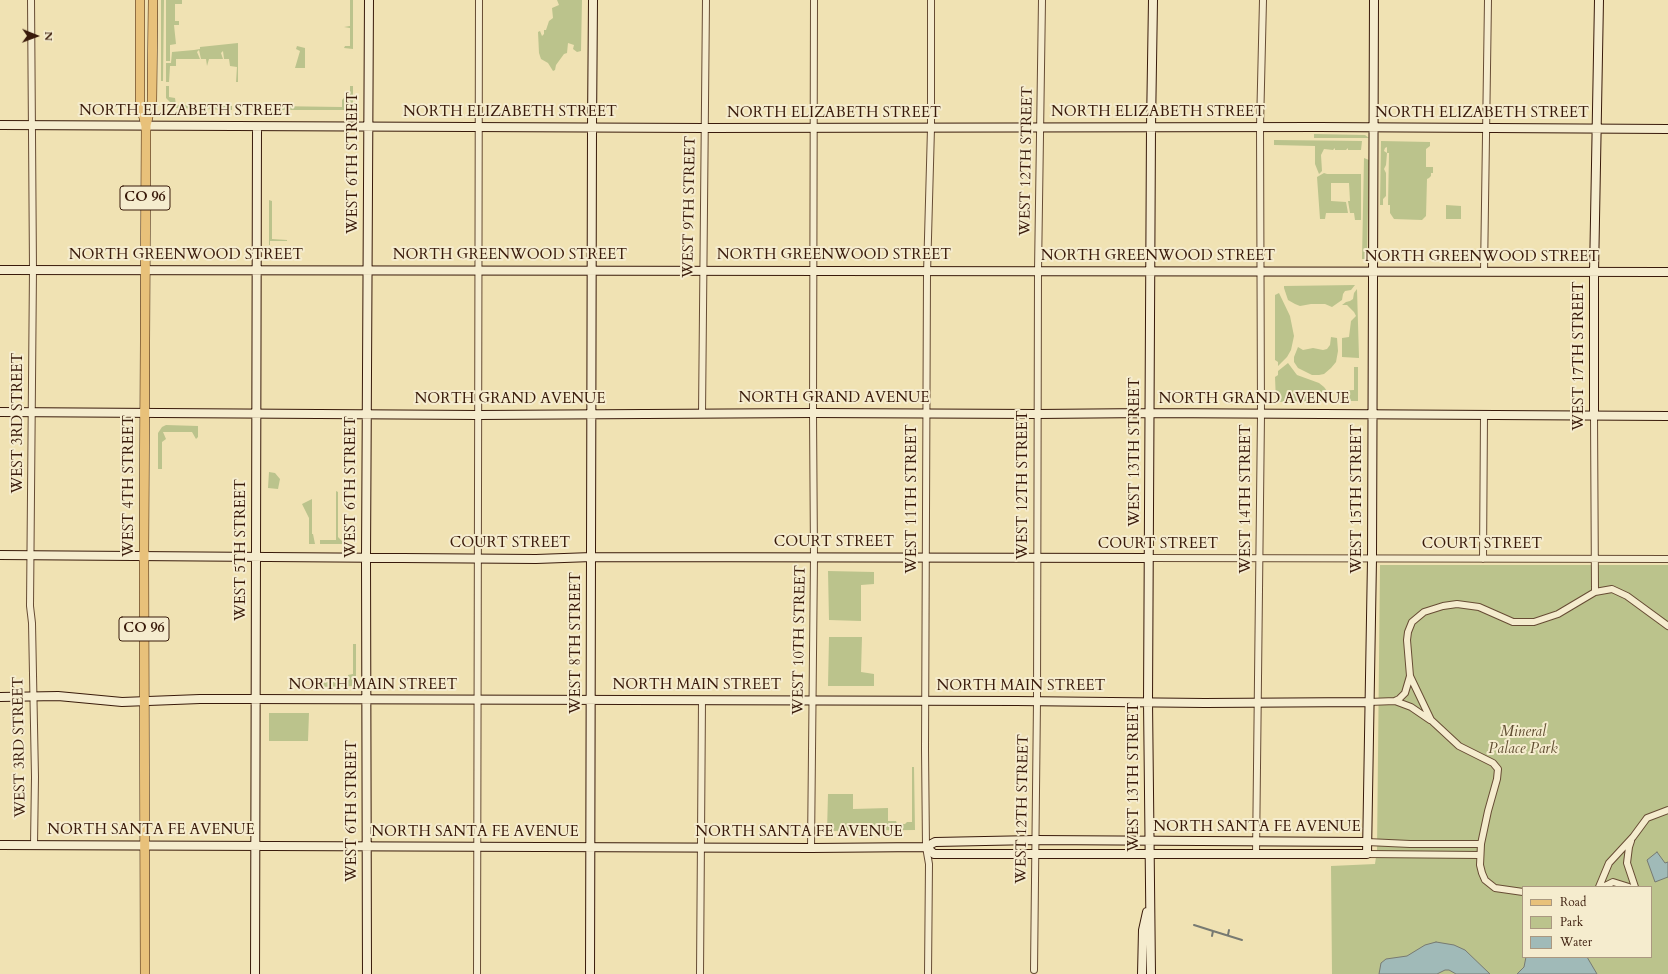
<!DOCTYPE html>
<html>
<head>
<meta charset="utf-8">
<style>
	body { margin:0 }
	#map { position:relative; width:1668px; height:974px; overflow:hidden; background:#f0e2b3; font-family:Cardo,serif }
	canvas { display:block }
	.legend { position:absolute; left:1522px; top:886px; width:130px; height:72px; box-sizing:border-box; background:#f5ecce; border:1px solid #aa9880; margin:0; padding:5px 7px; list-style:none; font-size:12px; color:#391a0a }
	.legend li { display:flex; align-items:center; gap:8px; height:20px }
	.legend b { width:20px; border:1px solid #aa9880 }
	.north { position:absolute; left:16px; top:16px; width:40px; height:40px; -webkit-text-stroke:3px #f5ecce; paint-order:stroke; rotate:91deg; font-size:11px; font-weight:700; line-height:16px; text-align:center; color:#391a0a }
	.north::after { content:''; display:block; margin:auto; width:14px; height:18px; background:#391a0a; clip-path:polygon(50% 0,100% 100%,50% 72%,0 100%) }
</style>
</head>
<body>
<div id="map">
<canvas width="1668" height="974"></canvas>
<ul class="legend">
<li><b style="height:5px;background:#e8c17a"></b>Road</li>
<li><b style="height:11px;background:#bbc38c"></b>Park</li>
<li><b style="height:11px;background:#a0bab8"></b>Water</li>
</ul>
<div class="north">N</div>
</div>
<script>
const g = document.querySelector('canvas').getContext('2d');
g.lineJoin = 'round';
function fillPath(path, color) {
  g.fillStyle = color;
  g.fill(path, 'evenodd');
}
function toPath(rows) {
  const path = new Path2D();
  for (const r of rows) {
    path.moveTo(r[0], r[1]);
    for (let i = 2; i < r.length; i += 2) path.lineTo(r[i], r[i + 1]);
  }
  return path;
}
function stroke(path, color, width, dash) {
  g.strokeStyle = color;
  g.lineWidth = width;
  g.lineCap = dash ? 'butt' : 'round';
  g.setLineDash(dash || []);
  g.stroke(path);
}
function label(font, color, halo, rows, align = 'center') {
  g.font = font + ' Cardo,serif';
  g.lineWidth = 4;
  g.setLineDash([]);
  g.textBaseline = 'middle';
  g.strokeStyle = halo;
  g.fillStyle = color;
  for (const [text, x, y, turn = 0] of rows) {
    g.save();
    g.translate(x, y);
    g.rotate((+turn || 0) * Math.PI / 180);
    g.textAlign = isNaN(turn) ? turn : align;
    if (halo) g.strokeText(text, 0, 0);
    g.fillText(text, 0, 0);
    g.restore();
  }
}
const green = toPath([
	[161,0,164,0,163,81,161,81],
	[166,0,182,0,182,4,175,4,175,21,179,21,179,25,174,25,176,44,170,45,170,61,166,61],
	[350,0,353,0,353,49,344,48,345,46,350,46,350,28,344,27,350,26],
	[557,0,582,0,581,51,577,52,573,49,574,45,568,43,567,53,564,54,556,65,555,70,553,71,548,63,541,59,539,53,538,32,540,31,542,36,544,34,544,30,546,30,549,21,553,18,552,8,559,5],
	[238,43,238,82,236,82,237,67,230,66,229,59,224,59,223,51,221,53,223,59,209,59,207,66,206,59,201,59,199,50,197,52,200,59,176,59,176,66,170,66,169,82,166,82,166,63,171,63,172,52,194,50,200,49,200,47],
	[297,46,305,48,305,68,295,68,300,51,296,49],
	[166,86,169,86,169,97,175,98,176,105,232,106,232,110,176,108,166,98],
	[350,86,353,86,353,110,271,110,272,106,342,107,342,100,344,98,350,98],
	[1314,134,1365,135,1369,138,1314,138],
	[1274,140,1362,141,1361,150,1348,150,1348,148,1346,150,1335,150,1335,148,1333,150,1324,149,1321,155,1322,171,1319,174,1315,164,1315,146,1274,145],
	[1381,141,1430,142,1430,146,1426,149,1426,167,1433,167,1433,173,1431,173,1431,176,1429,178,1427,179,1426,216,1422,220,1394,219,1390,213,1390,205,1388,205,1389,153,1387,153,1387,147,1385,148,1384,151,1387,153,1386,165,1384,169,1386,173,1386,196,1383,199,1383,205,1380,205],
	[1364,158,1369,160,1367,259,1362,259],
	[1324,173,1327,174,1361,174,1361,220,1355,220,1354,213,1350,213,1348,201,1350,201,1349,183,1331,183,1331,201,1346,202,1348,213,1326,213,1325,219,1320,219,1317,177],
	[269,200,272,201,272,239,287,240,287,241,270,241,270,245,269,245],
	[1446,205,1461,206,1461,219,1446,219],
	[1355,285,1351,290,1345,291,1343,294,1342,300,1332,307,1325,304,1311,304,1300,306,1295,304,1288,300,1284,288,1284,286],
	[1357,289,1359,358,1342,357,1342,338,1349,337,1351,321,1356,316,1354,312,1347,305,1342,305,1346,302,1350,301,1353,299,1354,293],
	[1279,293,1290,316,1294,336,1291,350,1287,357,1278,366,1278,362,1275,360,1275,295],
	[1331,337,1337,338,1338,351,1336,362,1331,368,1324,374,1319,375,1312,375,1298,368,1294,362,1294,357,1298,347,1303,350,1313,348,1323,350,1327,349,1330,345],
	[1288,363,1297,375,1319,383,1324,387,1327,391,1329,397,1326,401,1276,402,1275,377,1278,375,1278,371],
	[1354,367,1358,367,1358,401,1337,401,1336,391,1354,390],
	[166,425,198,426,198,437,196,439,192,432,163,432,166,439,162,442,162,469,158,469,158,433,162,427],
	[269,472,275,473,280,479,278,489,268,488],
	[336,491,338,492,338,537,342,541,342,544,320,544,320,540,336,540],
	[312,499,312,534,313,534,315,544,309,544,309,518,302,504],
	[1380,565,1668,565,1668,974,1332,974,1331,866,1375,864,1377,850],
	[1523,887,1651,887,1651,957,1523,957],
	[828,571,874,572,874,584,861,585,861,621,829,620],
	[829,637,862,637,861,672,874,674,874,686,828,686],
	[353,644,356,644,356,683,352,686,319,687,319,682,348,682,348,675,353,674],
	[269,713,309,713,308,741,269,741],
	[912,767,914,767,915,830,827,831,828,794,853,794,853,809,888,808,888,821,896,821,897,824,905,824,907,822,912,822]
]);
const water = toPath([
	[1657,852,1665,863,1668,862,1668,877,1655,882,1647,860,1657,852],
	[1436,942,1454,945,1465,950,1490,974,1456,974,1449,970,1445,970,1437,974,1379,974,1381,963,1386,959,1407,956,1425,945,1436,942],
	[1526,957,1587,957,1597,974,1517,974,1524,967,1526,957]
]);
const stream = toPath([
	[1194,925,1213,931],
	[1228,935,1229,930],
	[1212,936,1213,931,1242,940]
]);
const street = toPath([
	[31,0,33,269,30,606,32,623,35,777,34,845],
	[1484,272,1488,0],
	[702,414,706,0],
	[1594,416,1595,592],
	[1149,558,1668,559],
	[1483,559,1484,415],
	[1395,701,1411,707,1430,720],
	[1369,702,1395,701,1399,699,1405,693,1410,676],
	[1631,841,1629,847,1627,863,1635,887],
	[1367,842,1410,844,1481,844],
	[811,848,814,557,813,413,814,0],
	[1367,854,1480,855],
	[1256,855,1261,414,1260,127,1263,0],
	[1599,887,1609,863,1633,837,1647,818,1668,810],
	[1603,887,1613,882,1629,887],
	[1523,892,1495,888,1485,880,1482,873,1480,865,1481,844,1488,811,1497,779,1498,769,1493,763,1459,746,1431,720,1410,676,1407,640,1408,632,1412,622,1424,612,1443,606,1457,604,1479,607,1513,622,1534,622,1558,614,1595,592,1612,589,1627,596,1668,626],
	[1034,970,1037,701,1038,271,1042,0],
	[477,974,479,0],
	[700,974,702,700],
	[928,974,929,864,926,847,925,749,927,274,931,128,931,0]
]);
const secondary = toPath([
	[0,125,704,128,1319,127,1668,129],
	[0,270,1668,272],
	[0,412,478,415,813,413,1037,414,1150,413,1668,416],
	[1594,416,1594,274,1599,0],
	[0,555,536,559,592,557,1149,558],
	[0,697,58,696,122,702,200,699,245,699,1016,701,1205,703,1369,702],
	[0,845,811,848,926,847,935,842,1035,840,1367,842],
	[926,847,934,854,1367,854,1372,559,1374,0],
	[255,974,257,127],
	[367,974,366,558,369,0],
	[590,974,592,127,593,0],
	[1142,974,1143,930,1147,912],
	[1151,974,1148,701,1151,127,1153,0]
]);
const primary = toPath([
	[140,0,140,103,146,126,144,556,145,974],
	[146,125,152,102,153,0]
]);
const shields = [
	[145,198,50],
	[144,629,50]
];
const shieldNames = [
	["CO 96",145,198],
	["CO 96",144,629]
];
const streetNames = [
	["NORTH ELIZABETH STREET",186,112],
	["NORTH ELIZABETH STREET",510,113],
	["NORTH ELIZABETH STREET",1158,113],
	["NORTH ELIZABETH STREET",834,114],
	["NORTH ELIZABETH STREET",1482,114],
	["WEST 12TH STREET",1027,161,-89],
	["WEST 6TH STREET",354,163,-90],
	["WEST 9TH STREET",690,207,-89],
	["NORTH GREENWOOD STREET",186,256],
	["NORTH GREENWOOD STREET",510,256],
	["NORTH GREENWOOD STREET",834,256],
	["NORTH GREENWOOD STREET",1158,257],
	["NORTH GREENWOOD STREET",1482,258],
	["WEST 17TH STREET",1580,356,-90],
	["NORTH GRAND AVENUE",834,399],
	["NORTH GRAND AVENUE",510,400],
	["NORTH GRAND AVENUE",1254,400],
	["WEST 3RD STREET",19,423,-90],
	["WEST 13TH STREET",1136,452,-90],
	["WEST 12TH STREET",1024,485,-90],
	["WEST 4TH STREET",130,486,-90],
	["WEST 6TH STREET",352,487,-90],
	["WEST 11TH STREET",913,499,-90],
	["WEST 14TH STREET",1247,499,-90],
	["WEST 15TH STREET",1358,499,-90],
	["COURT STREET",834,543],
	["COURT STREET",510,544],
	["COURT STREET",1158,545],
	["COURT STREET",1482,545],
	["WEST 5TH STREET",242,550,-90],
	["WEST 10TH STREET",800,640,-89],
	["WEST 8TH STREET",577,643,-90],
	["NORTH MAIN STREET",373,686],
	["NORTH MAIN STREET",697,686],
	["NORTH MAIN STREET",1021,687],
	["WEST 3RD STREET",20,747,-91],
	["WEST 13TH STREET",1135,777,-90],
	["WEST 12TH STREET",1023,809,-89],
	["WEST 6TH STREET",353,811,-90],
	["NORTH SANTA FE AVENUE",1257,828],
	["NORTH SANTA FE AVENUE",151,831],
	["NORTH SANTA FE AVENUE",475,833],
	["NORTH SANTA FE AVENUE",799,833]
];
const parkNames = [
	["Mineral",1523,733],
	["Palace Park",1523,750]
];
fillPath(green, '#bbc38c');
fillPath(water, '#a0bab8');
stroke(water, '#777a72', 1);
stroke(stream, '#777a72', 2);
stroke(street, '#674c34', 8);
stroke(secondary, '#391a0a', 10);
stroke(primary, '#391a0a', 10);
stroke(street, '#f5ecce', 6);
stroke(secondary, '#f5ecce', 8);
stroke(primary, '#e8c17a', 9);
for (const [x, y, w] of shields) {
  const box = new Path2D();
  box.roundRect(x - w / 2, y - 12, w, 24, 3);
  g.fillStyle = '#f5ecce';
  g.fill(box);
  stroke(box, '#391a0a', 1);
}
label('bold 14px', '#391a0a', null, shieldNames);
label('15px', '#391a0a', '#f5ecce', streetNames);
label('italic 15px', '#604d31', '#f5ecce', parkNames);
</script>
</body>
</html>
